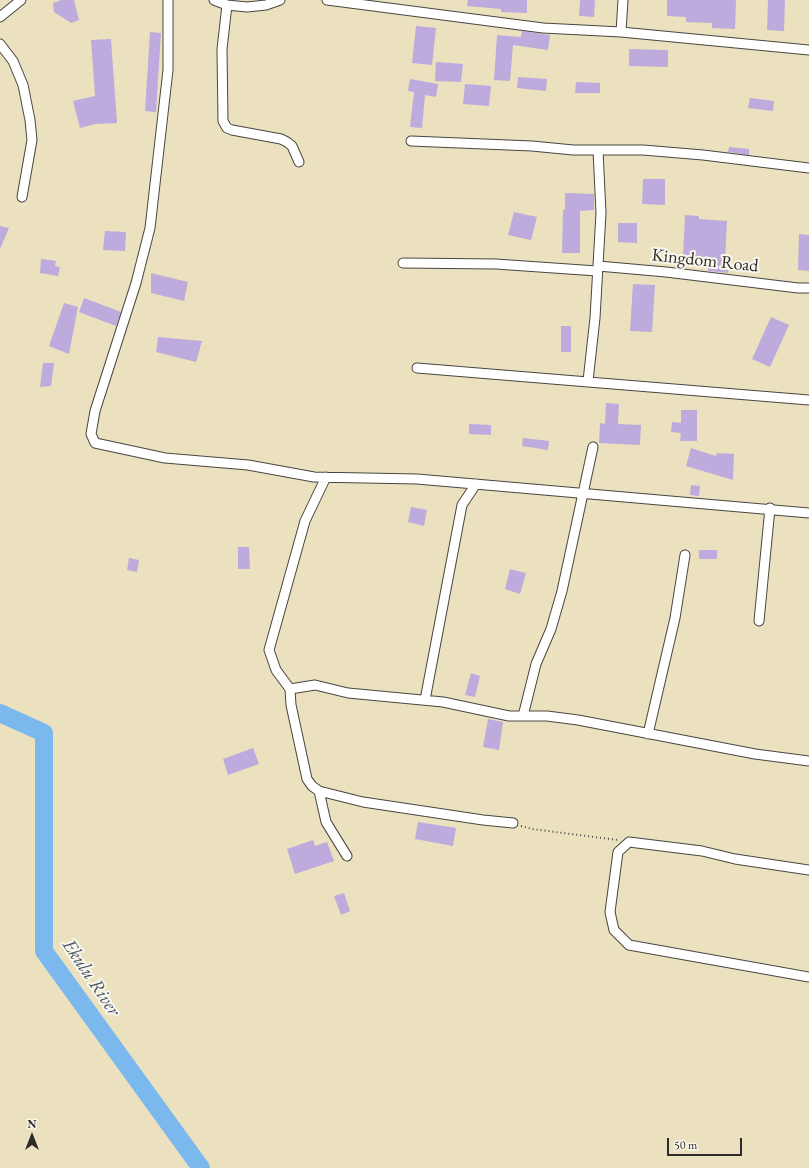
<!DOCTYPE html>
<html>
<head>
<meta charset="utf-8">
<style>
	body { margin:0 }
	#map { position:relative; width:809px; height:1168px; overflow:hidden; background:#ebe1bf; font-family:"EB Garamond",serif }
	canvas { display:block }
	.north { position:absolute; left:12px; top:1116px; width:40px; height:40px; -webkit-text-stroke:3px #fbf7ec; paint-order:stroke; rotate:0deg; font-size:11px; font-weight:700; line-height:16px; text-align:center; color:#2b2b2b }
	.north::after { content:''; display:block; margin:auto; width:14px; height:18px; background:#2b2b2b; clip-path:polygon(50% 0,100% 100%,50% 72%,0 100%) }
	.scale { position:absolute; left:667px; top:1138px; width:75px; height:18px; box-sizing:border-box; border:2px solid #2b2b2b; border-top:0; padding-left:5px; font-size:12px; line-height:14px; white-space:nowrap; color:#2b2b2b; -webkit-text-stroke:3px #fbf7ec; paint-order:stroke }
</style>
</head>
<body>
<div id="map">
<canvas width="809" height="1168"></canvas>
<div class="north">N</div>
<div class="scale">50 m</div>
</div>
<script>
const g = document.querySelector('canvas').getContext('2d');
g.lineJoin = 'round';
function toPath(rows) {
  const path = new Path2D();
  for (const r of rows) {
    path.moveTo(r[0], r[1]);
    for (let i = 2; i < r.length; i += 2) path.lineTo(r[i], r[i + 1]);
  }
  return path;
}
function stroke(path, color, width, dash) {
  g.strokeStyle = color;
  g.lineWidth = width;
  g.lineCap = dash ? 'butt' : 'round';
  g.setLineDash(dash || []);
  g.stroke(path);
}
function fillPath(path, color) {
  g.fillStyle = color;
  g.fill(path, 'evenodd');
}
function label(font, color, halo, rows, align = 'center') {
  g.font = font + ' "EB Garamond",serif';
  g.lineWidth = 4;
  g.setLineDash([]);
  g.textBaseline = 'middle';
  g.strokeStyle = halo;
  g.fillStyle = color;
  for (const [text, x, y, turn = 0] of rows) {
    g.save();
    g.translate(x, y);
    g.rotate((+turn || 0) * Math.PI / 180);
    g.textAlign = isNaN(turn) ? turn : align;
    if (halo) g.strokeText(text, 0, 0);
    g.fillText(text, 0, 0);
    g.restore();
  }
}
const river = toPath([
	[0,713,44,733,44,951,201,1168]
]);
const building = toPath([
	[61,0,74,0,79,20,71,23,54,12,53,3],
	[468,0,527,0,527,13,501,12,501,9,467,6],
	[580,0,595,0,594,17,579,16],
	[667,0,736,0,735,29,712,28,712,23,686,22,686,17,667,16],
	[768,0,785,0,784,31,767,30],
	[416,26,436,28,432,65,412,63],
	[522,31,550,35,548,50,513,45,510,81,494,80,497,35,521,37],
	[150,32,161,33,156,112,145,111],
	[111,39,117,123,95,124,80,128,73,101,95,96,91,40],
	[629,49,668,50,668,67,629,66],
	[436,62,463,64,461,82,435,81],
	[518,77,547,79,546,91,517,88],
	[410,79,438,84,436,97,425,95,422,128,410,127,414,92,408,91],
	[576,82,600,83,600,93,575,93],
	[465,84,491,86,489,106,463,104],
	[750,98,774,101,773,111,748,108],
	[729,147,749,149,749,155,728,152],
	[643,179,665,179,665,205,642,204],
	[565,193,594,194,594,210,580,211,580,253,562,253,563,210,565,210],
	[514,212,537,217,531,240,508,235],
	[685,215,699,216,699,219,727,221,725,261,729,261,728,273,708,271,708,257,683,256],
	[618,223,637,223,637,243,618,242],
	[0,226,9,228,0,249],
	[105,231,126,232,125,251,103,250],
	[799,234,809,235,809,271,798,270],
	[41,259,56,261,55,266,60,267,58,276,40,273],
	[151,273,188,282,184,301,151,293],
	[633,284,655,285,652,332,630,331],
	[84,298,121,312,116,326,79,312],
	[64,303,78,307,69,354,49,346],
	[771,317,789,325,770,367,752,359],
	[561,326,571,326,571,352,561,352],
	[158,337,202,341,196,362,156,352],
	[43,363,54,363,51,386,40,387],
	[606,403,619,404,618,424,641,425,640,445,599,443,600,423,605,424],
	[681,410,697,410,697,441,680,441,681,433,671,432,672,422,681,423],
	[469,424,491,425,491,435,469,434],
	[523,438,549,441,548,450,522,446],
	[691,448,716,456,717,453,734,454,733,480,686,466],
	[691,485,700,486,699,496,690,495],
	[411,507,427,510,424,526,408,522],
	[238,547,249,547,250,569,238,569],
	[699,550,717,550,717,559,699,559],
	[129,558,139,560,137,572,127,570],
	[510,569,526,573,520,594,505,589],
	[471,673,480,676,475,697,465,695],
	[488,719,503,722,499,750,483,747],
	[253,748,259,764,228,775,223,759],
	[418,822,456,828,453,846,415,839],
	[313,840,315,846,327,842,334,861,295,874,287,849],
	[344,893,350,911,341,915,334,896]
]);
const path = toPath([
	[521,826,532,829,618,840]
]);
const minor = toPath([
	[168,0,168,70,150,228,136,283,95,411,91,434,95,443,165,458,248,465,314,477,417,479,809,513],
	[214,0,227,5,247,7,266,5,280,0],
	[327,0,543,28,621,32,809,50],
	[227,5,222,49,223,121,227,128,232,130,281,139,287,142,292,146,299,162],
	[0,17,21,0],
	[621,32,623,0],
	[0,44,13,61,23,85,30,120,32,140,22,197],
	[411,141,532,146,573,150,643,150,703,155,809,168],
	[403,263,496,264,597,271],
	[598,266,666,272,798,288,809,288],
	[417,368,809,400],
	[588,381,595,318,601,213,598,150],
	[326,477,305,521,269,650,276,670,290,689,291,705,307,779,312,786,319,791,363,802,483,820,513,823],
	[759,621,770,508],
	[290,689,315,685,348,693,443,702,509,716,547,716,578,720,755,754,809,761],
	[425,700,462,505,476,484],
	[523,716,536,664,551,629,562,591,593,447],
	[648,734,675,618,685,555],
	[319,791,326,822,347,856],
	[809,870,735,859,702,851,629,842,618,852,610,912,614,930,629,945,809,977]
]);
const streetNames = [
	["Kingdom Road",705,261,6]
];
const waterNames = [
	["Ekulu River",91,978,56]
];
stroke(river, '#7bb8ee', 18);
fillPath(building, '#bcabdc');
stroke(minor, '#484641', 11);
stroke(path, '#484641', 2, [1, 3]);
stroke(minor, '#fff', 9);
label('18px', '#2b2b2b', '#fbf7ec', streetNames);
label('italic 19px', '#435566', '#fbf7ec', waterNames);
</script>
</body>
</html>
